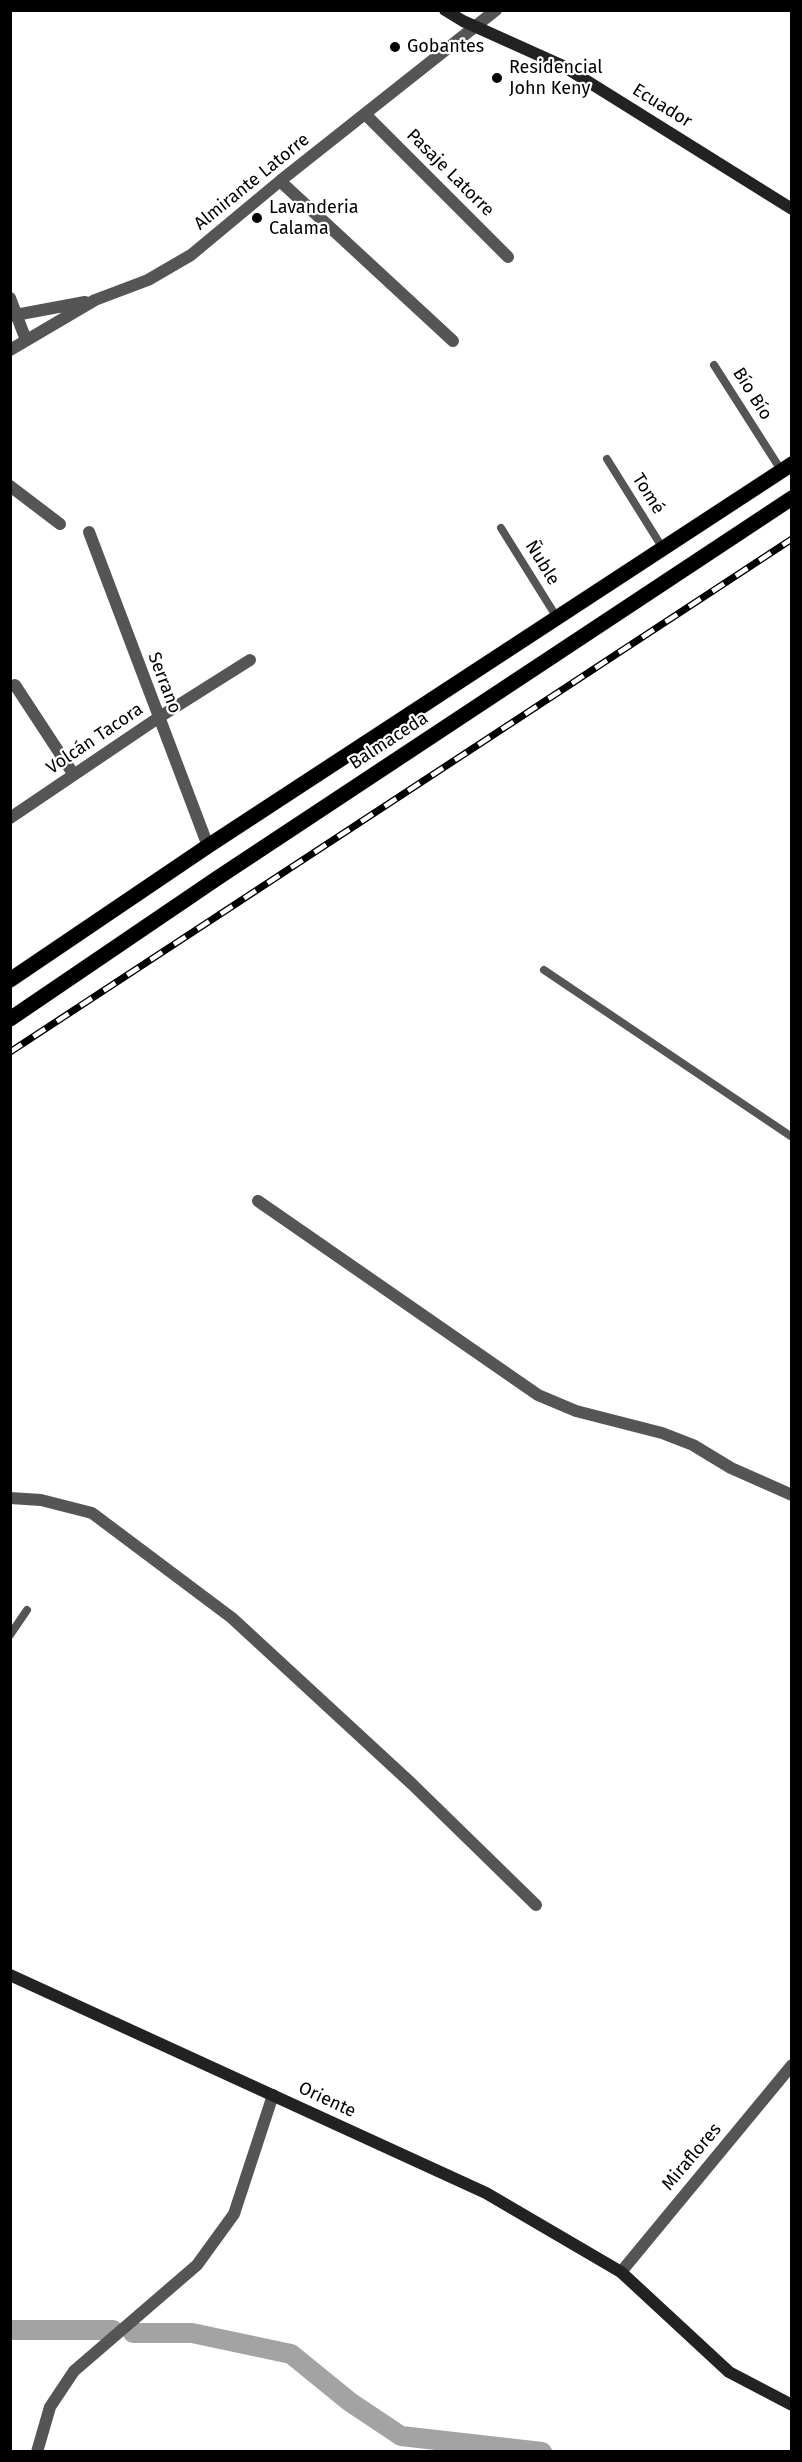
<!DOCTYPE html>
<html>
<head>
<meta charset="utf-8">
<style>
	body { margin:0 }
	#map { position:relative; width:802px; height:2462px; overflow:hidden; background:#fff; font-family:"Fira Sans",sans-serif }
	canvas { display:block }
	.frame { position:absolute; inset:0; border:12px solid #000; pointer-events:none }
</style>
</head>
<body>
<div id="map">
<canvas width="802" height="2462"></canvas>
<div class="frame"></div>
</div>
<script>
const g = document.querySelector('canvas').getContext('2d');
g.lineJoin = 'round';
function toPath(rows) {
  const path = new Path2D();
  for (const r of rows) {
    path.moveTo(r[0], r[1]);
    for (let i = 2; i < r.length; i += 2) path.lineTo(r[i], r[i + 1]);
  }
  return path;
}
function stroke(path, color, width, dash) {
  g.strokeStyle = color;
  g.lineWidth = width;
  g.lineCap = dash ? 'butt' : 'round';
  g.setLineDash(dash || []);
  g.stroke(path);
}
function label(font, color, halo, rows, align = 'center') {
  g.font = font + ' "Fira Sans",sans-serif';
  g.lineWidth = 4.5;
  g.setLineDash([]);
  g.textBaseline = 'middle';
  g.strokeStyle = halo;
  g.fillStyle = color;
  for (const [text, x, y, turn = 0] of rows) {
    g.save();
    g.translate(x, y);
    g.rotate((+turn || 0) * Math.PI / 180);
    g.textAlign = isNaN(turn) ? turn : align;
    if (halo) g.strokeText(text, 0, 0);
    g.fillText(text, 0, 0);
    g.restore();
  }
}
const canal = toPath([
	[10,2330,113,2330],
	[133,2333,192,2333,291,2354,350,2402,401,2436,542,2452]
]);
const lane = toPath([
	[714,365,781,470],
	[607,459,662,547],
	[501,528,556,616],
	[544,970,792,1137],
	[10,1635,27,1610]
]);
const street = toPath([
	[366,115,508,257],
	[280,181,453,341],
	[10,298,26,340],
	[10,316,85,302],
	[10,350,95,300,148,280,191,255,280,181,496,10],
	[10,486,60,524],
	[89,532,208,846],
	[15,685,74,775],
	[10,818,158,718,250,660],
	[258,1201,538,1395,576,1411,662,1433,693,1445,731,1468,792,1495],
	[10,1498,41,1500,92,1513,232,1618,412,1784,536,1905],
	[621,2272,792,2065],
	[37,2452,50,2407,74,2371,197,2265,234,2214,273,2095]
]);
const secondary = toPath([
	[445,10,463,21,563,66,792,209],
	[10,1975,486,2193,621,2272,729,2372,792,2405]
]);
const primary = toPath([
	[10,980,208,846,792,464],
	[10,1019,219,877,792,498]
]);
const rail = toPath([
	[10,1052,792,539]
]);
const markers = [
	[395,47,6,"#000"],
	[497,78,6,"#000"],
	[257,218,6,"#000"]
];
const poiNames = [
	["Gobantes",407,47],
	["Residencial",509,68],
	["John Keny",509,89],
	["Lavanderia",269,208],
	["Calama",269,229]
];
const streetNames = [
	["Ecuador",662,106,32],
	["Pasaje Latorre",450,173,45],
	["Almirante Latorre",252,182,-39],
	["Bío Bío",752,394,58],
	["Tomé",648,494,58],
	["Ñuble",542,563,58],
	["Serrano",164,683,69],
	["Volcán Tacora",95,739,-34],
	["Balmaceda",389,741,-33],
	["Oriente",327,2100,25],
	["Miraflores",692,2157,-50]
];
stroke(canal, '#a3a3a3', 20);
stroke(primary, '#dbdbdb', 16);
stroke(lane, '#555', 8);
stroke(street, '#555', 12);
stroke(secondary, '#222', 12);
stroke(primary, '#000', 15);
stroke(rail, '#000', 7);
stroke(rail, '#fff', 4.5, [14]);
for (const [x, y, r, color] of markers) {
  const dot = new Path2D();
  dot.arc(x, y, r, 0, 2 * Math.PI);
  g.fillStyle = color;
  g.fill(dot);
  stroke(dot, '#fff', 2);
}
label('18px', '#000', '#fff', poiNames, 'left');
label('18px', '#000', '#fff', streetNames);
</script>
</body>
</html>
